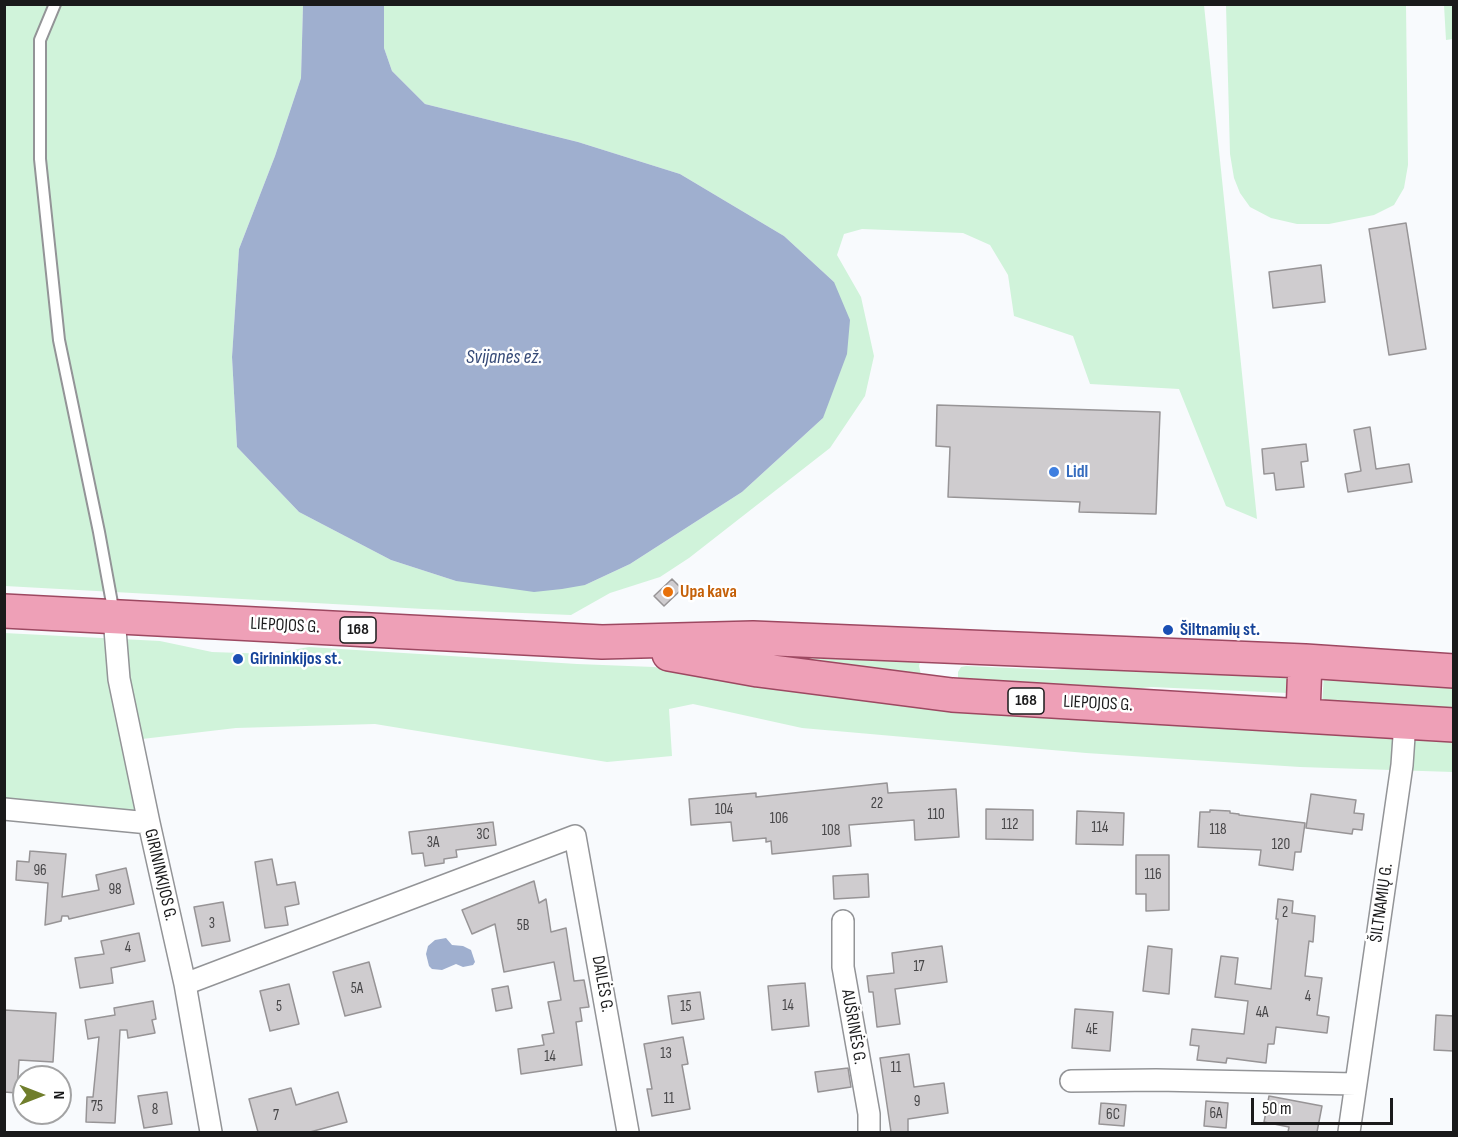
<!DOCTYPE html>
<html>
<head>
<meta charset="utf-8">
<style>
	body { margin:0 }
	#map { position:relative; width:1458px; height:1137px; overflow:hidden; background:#f8fafd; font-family:"Sofia Sans Condensed",sans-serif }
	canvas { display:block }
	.frame { position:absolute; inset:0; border:6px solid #1a1a1b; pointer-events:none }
	.north { position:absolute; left:12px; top:1065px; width:60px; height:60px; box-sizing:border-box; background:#fff; border:2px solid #a3a3a4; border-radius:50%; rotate:90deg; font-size:16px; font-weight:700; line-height:24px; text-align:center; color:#1a1a1b }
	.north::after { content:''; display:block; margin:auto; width:21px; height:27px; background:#707e2c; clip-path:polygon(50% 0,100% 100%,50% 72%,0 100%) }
	.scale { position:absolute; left:1251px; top:1098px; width:142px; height:27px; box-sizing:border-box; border:3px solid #1a1a1b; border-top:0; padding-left:8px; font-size:18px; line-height:21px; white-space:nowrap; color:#1a1a1b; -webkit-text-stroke:4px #fff; paint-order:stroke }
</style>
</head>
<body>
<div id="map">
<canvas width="1458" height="1137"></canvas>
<div class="frame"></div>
<div class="north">N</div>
<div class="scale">50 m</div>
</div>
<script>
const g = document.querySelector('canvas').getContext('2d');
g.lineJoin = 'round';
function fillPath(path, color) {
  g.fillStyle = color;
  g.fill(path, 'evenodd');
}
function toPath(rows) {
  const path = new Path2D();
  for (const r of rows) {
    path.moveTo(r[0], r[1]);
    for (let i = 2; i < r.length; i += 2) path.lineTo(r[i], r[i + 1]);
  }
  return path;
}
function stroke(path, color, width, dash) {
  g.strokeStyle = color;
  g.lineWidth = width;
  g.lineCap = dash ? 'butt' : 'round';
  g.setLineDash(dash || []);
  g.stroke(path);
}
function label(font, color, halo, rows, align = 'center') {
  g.font = font + ' "Sofia Sans Condensed",sans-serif';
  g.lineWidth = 5;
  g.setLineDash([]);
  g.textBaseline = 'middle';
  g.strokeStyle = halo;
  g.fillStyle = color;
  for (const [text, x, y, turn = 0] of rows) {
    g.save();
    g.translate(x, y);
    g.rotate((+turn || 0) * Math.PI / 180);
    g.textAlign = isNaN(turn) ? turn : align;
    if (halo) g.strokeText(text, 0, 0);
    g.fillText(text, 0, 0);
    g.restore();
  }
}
const green = toPath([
	[4,5,303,5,301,78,275,156,239,249,232,357,237,447,299,512,391,560,456,581,585,585,630,564,742,492,823,418,834,282,784,236,680,174,578,142,425,104,392,71,384,48,384,5,1204,5,1257,519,1226,506,1179,389,1090,384,1073,336,1014,316,1008,275,990,245,963,233,862,229,844,234,837,255,861,297,874,356,865,396,830,448,689,558,660,577,610,593,571,615,424,609,5,586],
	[1226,5,1406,5,1408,165,1404,188,1394,205,1374,215,1329,224,1297,224,1271,218,1250,207,1240,193,1234,178,1230,154],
	[1444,5,1453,5,1453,39,1446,40],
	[4,633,160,641,212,652,270,654,309,647,577,664,654,667,701,673,1453,737,1453,772,1300,767,1086,753,802,728,693,704,669,709,672,756,607,762,375,724,236,728,125,741,139,814,5,801],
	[737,654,921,659,919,666,922,679],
	[1097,665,1290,676,1288,693,1151,687,1125,690,960,682,958,677,958,672,961,667,966,666,1053,670],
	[1324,675,1453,682,1453,712,1322,705]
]);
const water = toPath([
	[303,5,384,5,384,48,392,71,425,104,578,142,680,174,784,236,834,282,850,320,847,354,823,418,742,492,630,564,585,585,562,589,534,592,456,581,391,560,299,512,237,447,232,357,239,249,275,156,301,78],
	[446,938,452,945,463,946,471,950,475,962,473,965,463,967,456,964,442,970,432,969,429,966,426,954,428,946,435,940]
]);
const building = toPath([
	[1406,223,1426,349,1389,355,1369,229,1406,223],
	[1321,265,1325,302,1273,308,1269,272,1321,265],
	[937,405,1160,412,1156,514,1079,512,1080,502,948,497,950,447,936,446,937,405],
	[1370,427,1376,469,1409,464,1412,482,1348,492,1345,474,1361,471,1354,430,1370,427],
	[1306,444,1308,461,1301,462,1304,487,1276,490,1274,473,1264,474,1262,449,1306,444],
	[672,579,682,589,664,606,654,596,672,579],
	[887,783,888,793,956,789,959,837,915,840,914,820,849,825,851,846,772,854,771,841,766,842,766,838,733,841,731,822,691,825,689,799,756,793,756,797,887,783],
	[1311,794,1356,800,1354,813,1364,814,1362,830,1353,829,1352,834,1306,828,1311,794],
	[986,809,1033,810,1033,840,986,839,986,809],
	[1210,810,1230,811,1230,813,1239,814,1239,815,1305,823,1301,852,1295,852,1293,870,1259,865,1261,850,1198,847,1200,812,1210,812,1210,810],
	[1077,811,1124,813,1123,845,1076,844,1077,811],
	[493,822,496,845,456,850,457,857,444,859,444,863,425,866,423,853,412,854,409,832,493,822],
	[30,851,66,854,62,897,99,890,96,875,126,868,134,904,69,919,68,916,62,916,61,921,45,925,48,883,16,880,17,861,29,862,30,851],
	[1136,855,1169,855,1169,910,1146,911,1146,894,1136,894,1136,855],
	[272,859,277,885,295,882,299,904,285,907,288,925,265,928,255,862,272,859],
	[868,874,869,897,834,899,833,876,868,874],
	[534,881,539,903,546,899,551,932,566,928,574,981,584,980,589,1007,580,1008,582,1021,576,1022,582,1065,521,1074,518,1049,544,1045,542,1035,554,1033,548,1002,561,1000,554,962,504,972,495,924,472,934,462,910,534,881],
	[1278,899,1293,901,1292,913,1315,916,1313,942,1309,941,1305,976,1322,978,1317,1015,1329,1017,1327,1033,1276,1027,1274,1044,1268,1044,1266,1063,1227,1058,1226,1063,1197,1060,1199,1046,1190,1045,1192,1029,1244,1034,1248,1001,1215,997,1221,956,1238,958,1235,984,1271,989,1278,919,1276,919,1278,899],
	[223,902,230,941,202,946,194,907,223,902],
	[139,933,145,961,111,968,113,983,80,988,75,958,104,954,101,941,139,933],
	[942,946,947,982,895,989,900,1024,877,1027,873,992,869,992,867,976,894,973,892,953,942,946],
	[1148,946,1172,949,1169,994,1143,991,1148,946],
	[369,962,381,1007,345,1016,333,972,369,962],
	[805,983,809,1026,772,1030,768,986,805,983],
	[289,984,299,1024,270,1031,260,991,289,984],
	[508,986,512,1008,496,1011,492,989,508,986],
	[700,992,704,1019,672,1024,668,996,700,992],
	[153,1001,156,1019,152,1020,155,1033,128,1038,127,1030,120,1030,115,1123,86,1122,87,1097,93,1097,99,1037,88,1039,85,1020,115,1015,114,1008,153,1001],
	[1075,1009,1113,1012,1110,1051,1072,1048,1075,1009],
	[4,1010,56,1013,53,1062,19,1060,17,1093,4,1092,4,1010],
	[1436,1015,1454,1016,1454,1051,1434,1050,1436,1015],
	[683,1037,688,1064,682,1065,690,1109,652,1116,647,1089,652,1089,644,1044,683,1037],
	[909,1054,914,1087,944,1083,948,1113,908,1119,908,1132,891,1132,880,1058,909,1054],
	[848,1068,851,1087,818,1092,815,1072,848,1068],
	[291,1088,296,1105,338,1092,347,1122,310,1132,258,1132,249,1099,291,1088],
	[167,1092,172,1124,144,1128,138,1096,167,1092],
	[1269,1096,1322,1106,1317,1132,1288,1132,1289,1127,1264,1122,1269,1096],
	[1206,1101,1228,1103,1226,1128,1204,1126,1206,1101],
	[1101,1103,1126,1105,1124,1126,1099,1124,1101,1103]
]);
const service = toPath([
	[55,4,40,40,40,159,59,340,99,532,114,614]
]);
const minor = toPath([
	[114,617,119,679,149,823,185,984,211,1132],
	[4,809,149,823],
	[843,921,843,967,869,1114,869,1132],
	[185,984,575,836,628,1132],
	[1071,1081,1156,1080,1356,1084],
	[1349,1132,1402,765,1405,722]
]);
const primary = toPath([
	[4,611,602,642,753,638,1305,661,1454,671],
	[669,654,758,670,952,695,1454,725],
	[1303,715,1305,661]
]);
const markers = [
	[1054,472,6,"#3f7fe0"],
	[668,592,6,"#e8710a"],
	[1168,630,6,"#1a4fb4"],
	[238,659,6,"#1a4fb4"]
];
const numberNames = [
	["22",877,804],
	["104",724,810],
	["110",936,815],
	["106",779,819],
	["112",1010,825],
	["114",1100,828],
	["118",1218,830],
	["108",831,831],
	["3C",483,835],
	["3A",433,843],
	["120",1281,845],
	["96",40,871],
	["116",1153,875],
	["98",115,890],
	["2",1285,913],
	["3",212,924],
	["5B",523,926],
	["4",128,948],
	["17",919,967],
	["5A",357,989],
	["4",1308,997],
	["14",788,1006],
	["5",279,1007],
	["15",686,1007],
	["4A",1262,1013],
	["4E",1092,1030],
	["13",666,1054],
	["14",550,1057],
	["11",896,1068],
	["11",669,1099],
	["9",917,1102],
	["75",97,1107],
	["8",155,1110],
	["6A",1216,1114],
	["6C",1113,1115],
	["7",276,1116]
];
const shields = [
	[358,630,36],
	[1026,701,36]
];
const shieldNames = [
	["168",358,630],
	["168",1026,701]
];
const shopNames = [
	["Lidl",1066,472]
];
const foodNames = [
	["Upa kava",680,592]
];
const streetNames = [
	["LIEPOJOS G.",285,626,3],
	["LIEPOJOS G.",1098,704,3],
	["GIRININKIJOS G.",160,875,77],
	["ŠILTNAMIŲ G.",1382,903,-82],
	["DAILĖS G.",602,984,80],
	["AUŠRINĖS G.",853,1027,80]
];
const transitNames = [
	["Šiltnamių st.",1180,630],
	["Girininkijos st.",250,659]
];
const waterNames = [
	["Svijanės ež.",504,358]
];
fillPath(green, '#d0f3da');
fillPath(water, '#9fafcf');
fillPath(building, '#cfcccf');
stroke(building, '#979496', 1.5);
stroke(service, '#939497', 14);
stroke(minor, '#939497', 24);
stroke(primary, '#9d4861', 36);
stroke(service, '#fff', 10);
stroke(minor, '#fff', 21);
stroke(primary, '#eea0b7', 33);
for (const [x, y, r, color] of markers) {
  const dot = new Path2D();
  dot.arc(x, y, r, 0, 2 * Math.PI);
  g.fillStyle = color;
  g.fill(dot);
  stroke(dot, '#fff', 2);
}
label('15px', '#474648', null, numberNames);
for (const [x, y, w] of shields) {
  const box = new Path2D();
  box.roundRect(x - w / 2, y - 13, w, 26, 4.5);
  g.fillStyle = '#fff';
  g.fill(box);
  stroke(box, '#1a1a1b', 1.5);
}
label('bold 16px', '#1a1a1b', null, shieldNames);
label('bold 18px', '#366cbe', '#fff', shopNames, 'left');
label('bold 18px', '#c56008', '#fff', foodNames, 'left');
label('18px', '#1a1a1b', '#fff', streetNames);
label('bold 18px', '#164399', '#fff', transitNames, 'left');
label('italic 20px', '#364a77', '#fff', waterNames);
</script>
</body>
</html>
